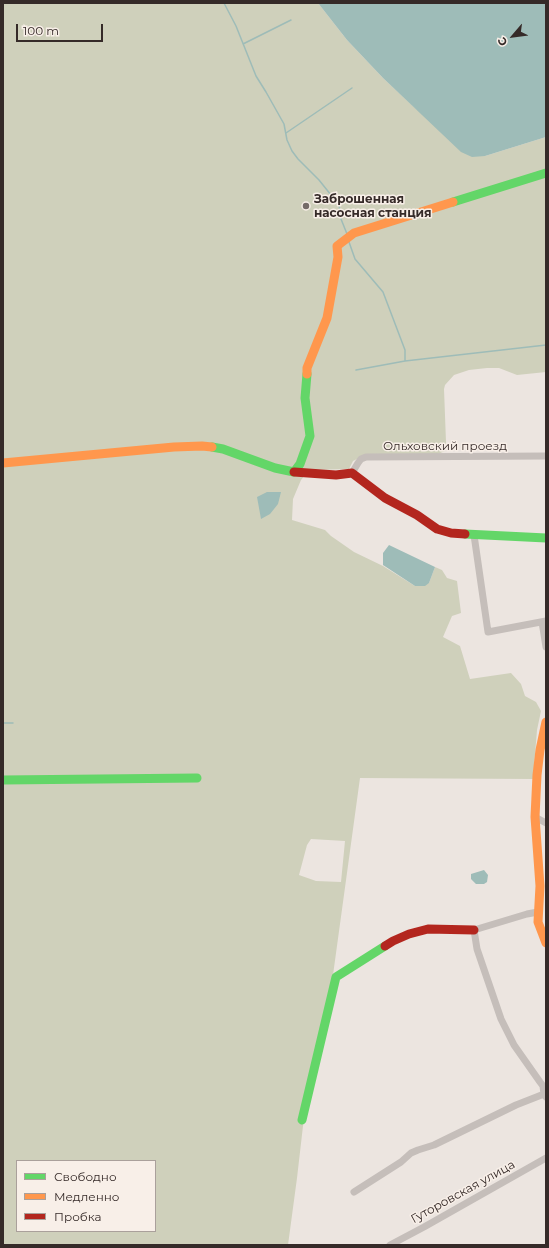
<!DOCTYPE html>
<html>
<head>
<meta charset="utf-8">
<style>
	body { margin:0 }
	#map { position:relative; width:549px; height:1248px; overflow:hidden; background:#ece5e0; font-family:Montserrat,sans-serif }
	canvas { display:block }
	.frame { position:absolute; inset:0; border:4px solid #352a28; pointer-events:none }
	.legend { position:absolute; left:16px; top:1160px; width:140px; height:72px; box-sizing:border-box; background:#f8efe8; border:1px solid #aaa09b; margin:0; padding:5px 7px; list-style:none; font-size:12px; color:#352a28 }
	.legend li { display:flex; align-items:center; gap:8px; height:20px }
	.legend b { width:20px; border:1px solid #aaa09b }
	.north { position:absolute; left:493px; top:16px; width:40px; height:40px; -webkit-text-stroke:3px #f8efe8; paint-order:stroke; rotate:242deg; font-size:11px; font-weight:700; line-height:16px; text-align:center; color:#352a28 }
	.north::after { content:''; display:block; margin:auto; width:14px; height:18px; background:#352a28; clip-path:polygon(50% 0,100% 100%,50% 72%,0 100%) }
	.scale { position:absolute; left:16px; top:24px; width:87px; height:18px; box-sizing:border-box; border:2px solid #352a28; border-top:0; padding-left:5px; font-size:12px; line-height:14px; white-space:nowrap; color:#352a28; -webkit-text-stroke:3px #f8efe8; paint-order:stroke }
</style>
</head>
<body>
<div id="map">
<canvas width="549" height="1248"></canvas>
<div class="frame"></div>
<ul class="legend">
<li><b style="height:5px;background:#63d668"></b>Свободно</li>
<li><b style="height:5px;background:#ff974d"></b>Медленно</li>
<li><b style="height:5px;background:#b3261e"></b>Пробка</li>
</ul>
<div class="north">С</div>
<div class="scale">100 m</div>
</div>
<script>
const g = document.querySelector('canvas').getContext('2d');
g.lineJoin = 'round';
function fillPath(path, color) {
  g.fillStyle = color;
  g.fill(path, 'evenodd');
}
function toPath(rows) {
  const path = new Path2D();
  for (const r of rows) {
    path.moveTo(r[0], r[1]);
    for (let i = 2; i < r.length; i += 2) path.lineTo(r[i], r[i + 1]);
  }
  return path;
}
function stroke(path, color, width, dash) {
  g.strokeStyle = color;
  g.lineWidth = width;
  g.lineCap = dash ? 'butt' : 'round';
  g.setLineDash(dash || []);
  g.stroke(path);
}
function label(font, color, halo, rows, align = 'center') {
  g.font = font + ' Montserrat,sans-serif';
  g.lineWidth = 3;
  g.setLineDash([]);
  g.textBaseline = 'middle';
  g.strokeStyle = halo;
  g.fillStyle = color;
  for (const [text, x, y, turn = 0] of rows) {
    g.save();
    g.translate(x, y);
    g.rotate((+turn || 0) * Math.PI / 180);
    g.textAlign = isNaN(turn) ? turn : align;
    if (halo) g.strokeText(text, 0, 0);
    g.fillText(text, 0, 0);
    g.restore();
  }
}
const green = toPath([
	[3,3,318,3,347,40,383,78,415,108,485,156,546,137,546,372,517,375,499,368,487,368,469,370,454,375,445,385,444,389,446,442,445,451,438,454,372,454,357,459,353,461,349,469,309,470,301,480,293,499,292,520,325,530,331,536,354,552,383,566,415,586,429,583,435,567,442,570,447,578,457,581,461,613,452,616,443,637,460,646,470,679,511,673,521,684,525,696,536,702,541,711,537,730,533,779,360,778,333,975,303,1126,297,1178,288,1245,3,1245],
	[311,839,345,841,341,882,316,881,299,875,307,845],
	[17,1161,155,1161,155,1231,17,1231]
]);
const water = toPath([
	[318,3,546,3,546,137,485,156,472,157,461,152,383,78,347,40],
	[267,492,281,492,278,504,270,514,261,519,257,497],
	[389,545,435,567,429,583,425,586,415,586,383,565,383,553],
	[484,870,488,875,487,882,484,884,476,884,471,879,471,874]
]);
const stream = toPath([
	[224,3,236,26,256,76,266,92,284,124,287,140,292,151,298,159,319,180,339,205,341,219,347,234],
	[243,44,291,20],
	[286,133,352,88],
	[349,242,355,259,383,292,405,350,405,361,356,370],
	[405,361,546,345],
	[3,723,13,723]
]);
const street = toPath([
	[352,473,358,463,361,459,366,457,546,456],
	[474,535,488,632,546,621],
	[542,622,546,647],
	[535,817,546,823],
	[538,912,527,914,474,930,477,949,501,1019,514,1045,540,1082,543,1086,544,1094,546,1097],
	[354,1192,401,1162,411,1153,418,1150,434,1145,516,1105,544,1094],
	[390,1245,424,1227,546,1158]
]);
const fast = toPath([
	[453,202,546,173],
	[212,447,223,449,275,468,294,472,300,464,310,436,305,398,307,374],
	[465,534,546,538],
	[3,780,197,778],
	[302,1120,336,977,385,946]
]);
const slow = toPath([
	[307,374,307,368,327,318,338,257,337,246,354,233,453,202],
	[3,463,174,447,202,446,212,447],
	[546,722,540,750,537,775,535,817,540,886,538,922,546,943]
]);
const jam = toPath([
	[294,472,336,475,352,473,385,498,417,515,437,529,451,533,465,534],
	[385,946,393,941,409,934,428,929,474,930]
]);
const markers = [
	[306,206,4,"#756b68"]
];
const poiNames = [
	["Заброшенная",314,199],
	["насосная станция",314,213]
];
const streetNames = [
	["Ольховский проезд",445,446],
	["Гуторовская улица",463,1192,-29]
];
fillPath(green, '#cfd0bb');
fillPath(water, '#9ebcb8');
stroke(stream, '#9ebcb8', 1.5);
stroke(street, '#c5beba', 7);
stroke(fast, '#63d668', 9);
stroke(slow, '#ff974d', 9);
stroke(jam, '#b3261e', 9);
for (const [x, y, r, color] of markers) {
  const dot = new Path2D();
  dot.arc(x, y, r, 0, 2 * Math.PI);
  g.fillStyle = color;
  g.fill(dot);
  stroke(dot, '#f8efe8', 1.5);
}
label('bold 12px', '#352a28', '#f8efe8', poiNames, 'left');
label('12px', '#352a28', '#f8efe8', streetNames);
</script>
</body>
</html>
